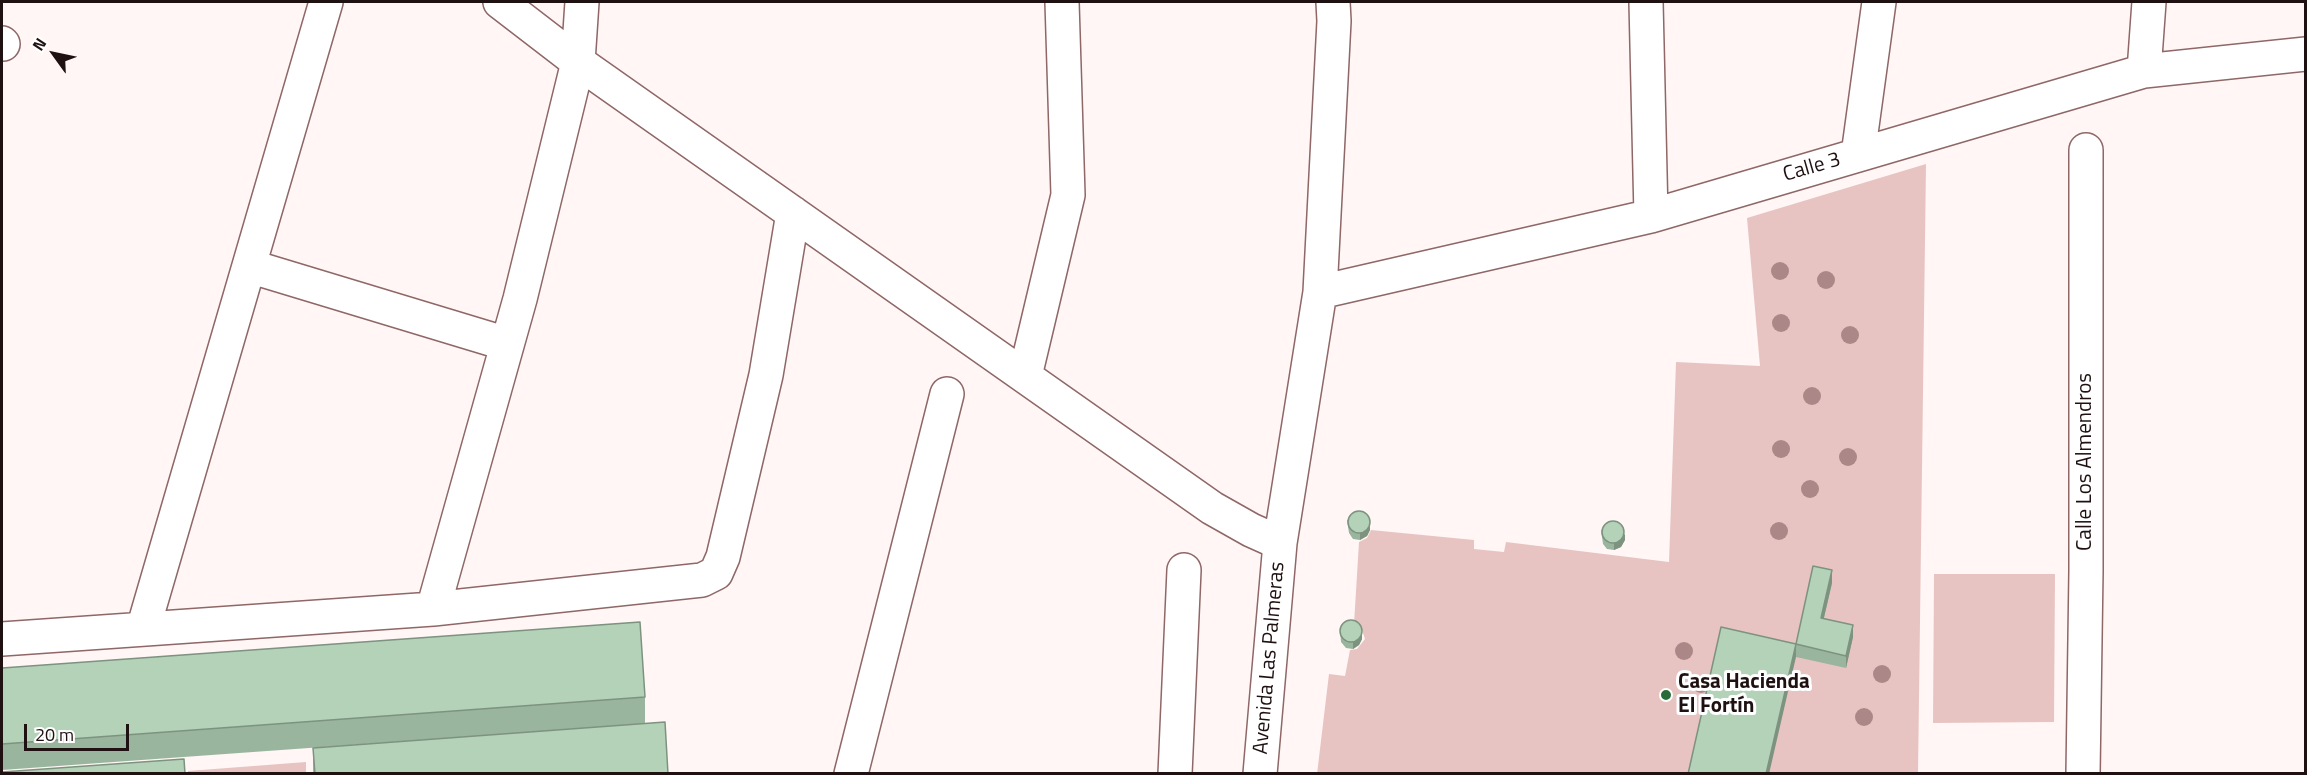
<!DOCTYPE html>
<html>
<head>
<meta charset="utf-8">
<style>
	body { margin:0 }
	#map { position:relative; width:2307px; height:775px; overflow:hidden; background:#fff6f5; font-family:"Titillium Web",sans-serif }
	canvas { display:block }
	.frame { position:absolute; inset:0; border:3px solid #1f1111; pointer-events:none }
	.north { position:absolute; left:24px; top:24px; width:60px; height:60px; -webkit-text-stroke:4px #fff; paint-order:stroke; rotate:303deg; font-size:16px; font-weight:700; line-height:24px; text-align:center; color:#1f1111 }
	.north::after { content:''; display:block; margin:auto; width:21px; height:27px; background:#1f1111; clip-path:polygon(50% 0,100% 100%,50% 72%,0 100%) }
	.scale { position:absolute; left:24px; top:724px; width:105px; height:27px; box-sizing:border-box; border:3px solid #1f1111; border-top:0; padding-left:8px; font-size:18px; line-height:21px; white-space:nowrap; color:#1f1111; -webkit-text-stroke:4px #fff; paint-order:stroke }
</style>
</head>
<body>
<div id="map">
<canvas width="2307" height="775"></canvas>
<div class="frame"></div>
<div class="north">N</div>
<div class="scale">20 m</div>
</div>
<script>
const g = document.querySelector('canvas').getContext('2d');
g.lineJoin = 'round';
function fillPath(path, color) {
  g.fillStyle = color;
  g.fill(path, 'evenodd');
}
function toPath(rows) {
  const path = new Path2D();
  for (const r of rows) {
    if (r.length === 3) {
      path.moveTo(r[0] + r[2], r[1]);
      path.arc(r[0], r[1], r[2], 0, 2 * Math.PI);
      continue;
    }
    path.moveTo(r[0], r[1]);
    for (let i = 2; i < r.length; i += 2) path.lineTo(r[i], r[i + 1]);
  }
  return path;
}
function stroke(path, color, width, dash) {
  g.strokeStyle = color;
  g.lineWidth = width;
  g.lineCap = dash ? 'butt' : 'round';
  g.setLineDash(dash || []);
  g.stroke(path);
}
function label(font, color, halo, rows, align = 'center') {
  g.font = font + ' "Titillium Web",sans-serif';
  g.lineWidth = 6;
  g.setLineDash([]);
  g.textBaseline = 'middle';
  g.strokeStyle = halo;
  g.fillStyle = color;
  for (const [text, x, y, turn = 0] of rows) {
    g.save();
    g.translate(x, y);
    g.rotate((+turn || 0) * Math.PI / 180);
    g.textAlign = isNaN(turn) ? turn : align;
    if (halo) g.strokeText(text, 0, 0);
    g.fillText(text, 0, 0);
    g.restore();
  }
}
const green = toPath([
	[1926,164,1918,773,1317,774,1329,674,1345,676,1350,650,1357,649,1365,639,1361,627,1354,624,1359,542,1367,538,1371,530,1474,540,1474,549,1504,552,1506,542,1669,562,1676,362,1760,366,1747,218],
	[1934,574,2055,574,2054,722,1933,723],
	[306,762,306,773,188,773,188,771]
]);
const minor = toPath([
	[500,2,578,62,1212,508,1251,530,1280,543,1320,292,1334,21,1333,2],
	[1646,2,1651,216],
	[2,43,3,44],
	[2144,71,2149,2],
	[1858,155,1879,2],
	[249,266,507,344],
	[1320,292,1651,216,2144,71,2306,54],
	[1025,376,1068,195,1062,2],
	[433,609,520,299,578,62,582,2],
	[143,629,326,2],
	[2,639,433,609,702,580,716,573,723,557,766,375,793,213],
	[851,774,947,394],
	[1175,774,1184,570],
	[1260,774,1280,543],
	[2083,774,2086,571,2086,150]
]);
const trees = [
	[1780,271],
	[1826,280],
	[1781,323],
	[1850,335],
	[1812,396],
	[1781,449],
	[1848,457],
	[1810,489],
	[1779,531],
	[1684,651],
	[1882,674],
	[1701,684],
	[1864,717]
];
const wall = toPath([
	[1347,520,1370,530,1367,536,1360,540,1353,539,1349,533],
	[1601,530,1625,540,1621,547,1614,550,1607,549,1603,544],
	[1832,583,1824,618,1853,637,1846,668,1796,657,1796,644],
	[1340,629,1362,639,1359,645,1353,649,1346,648,1341,642],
	[2,668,645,697,645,723,668,774,313,774,313,748,588,728,2,770]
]);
const shadedWall = toPath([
	[1370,524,1370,530,1367,536,1360,540,1360,533],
	[1625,534,1625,540,1621,547,1614,550,1614,543],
	[1832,570,1832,583,1821,630,1821,618],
	[1853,625,1853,637,1846,668,1846,656],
	[1362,633,1362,639,1359,645,1353,649,1353,642],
	[1796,644,1796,657,1769,774,1766,774]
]);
const building = toPath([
	[1359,522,11],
	[1613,532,11],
	[1813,566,1832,570,1821,618,1853,625,1846,656,1796,644,1813,566],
	[1351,631,11],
	[640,622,645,697,2,744,2,668,640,622],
	[1721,627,1796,644,1766,774,1688,774,1721,627],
	[665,722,668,774,315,774,313,748,665,722],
	[184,759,185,774,2,774,2,772,184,759]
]);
const markers = [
	[1666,695,6,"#276c38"]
];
const streetNames = [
	["Calle 3",1812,168,-16],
	["Calle Los Almendros",2086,462,-90],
	["Avenida Las Palmeras",1270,658,-85]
];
const poiNames = [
	["Casa Hacienda",1678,683],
	["El Fortín",1678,707]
];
fillPath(green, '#e7c4c2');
stroke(minor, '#8e6766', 36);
stroke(minor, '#fff', 33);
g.fillStyle = '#ac8788';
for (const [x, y] of trees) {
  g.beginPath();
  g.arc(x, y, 9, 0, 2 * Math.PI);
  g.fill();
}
fillPath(wall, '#9ab59d');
fillPath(shadedWall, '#7d9380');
fillPath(building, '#b3d2b7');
stroke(building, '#7d9380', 1.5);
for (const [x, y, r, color] of markers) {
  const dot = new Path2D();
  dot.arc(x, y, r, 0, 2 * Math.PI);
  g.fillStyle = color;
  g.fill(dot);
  stroke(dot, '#fff', 2);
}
label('21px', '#1f1111', '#fff', streetNames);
label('bold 21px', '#1f1111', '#fff', poiNames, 'left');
</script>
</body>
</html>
